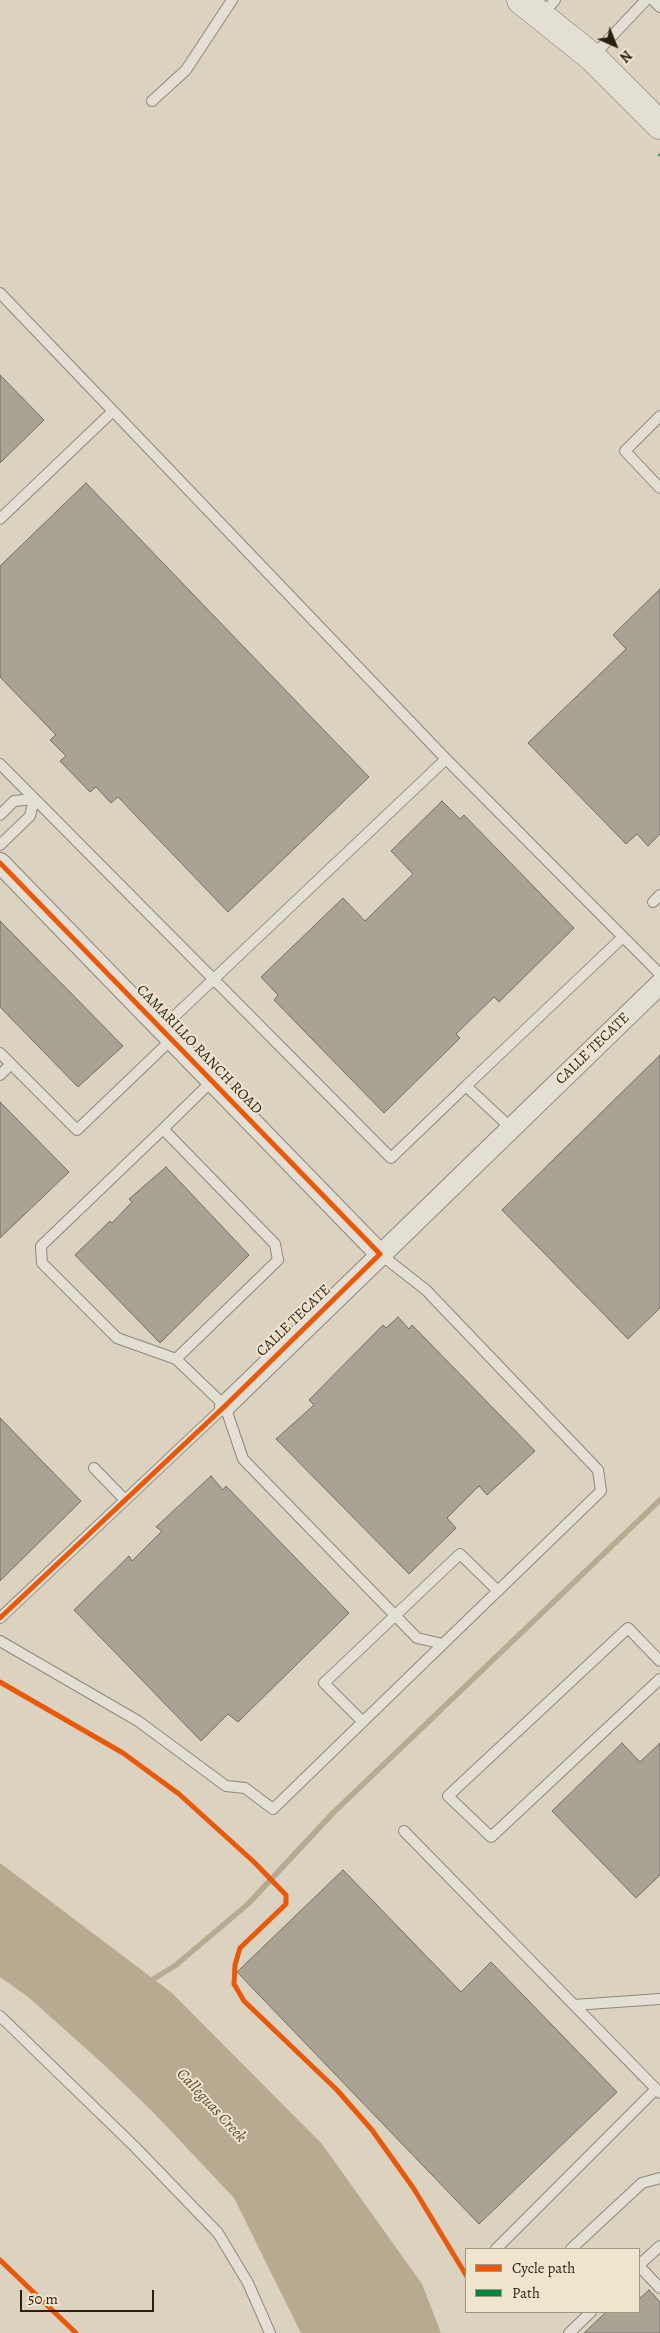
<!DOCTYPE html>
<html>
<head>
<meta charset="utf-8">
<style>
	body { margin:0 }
	#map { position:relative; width:660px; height:2333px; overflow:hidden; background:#dbd3c0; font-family:Alegreya,serif }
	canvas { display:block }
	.legend { position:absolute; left:465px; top:2248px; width:175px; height:65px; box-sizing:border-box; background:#efe5cf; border:1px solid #a19581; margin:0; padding:6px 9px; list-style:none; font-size:15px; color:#2c1e0d }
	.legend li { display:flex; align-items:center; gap:10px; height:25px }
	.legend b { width:25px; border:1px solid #a19581 }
	.north { position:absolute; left:590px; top:20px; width:50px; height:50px; -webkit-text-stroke:4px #efe5cf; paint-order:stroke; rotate:136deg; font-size:14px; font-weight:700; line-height:20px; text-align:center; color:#2c1e0d }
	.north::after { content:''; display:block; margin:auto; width:18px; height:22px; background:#2c1e0d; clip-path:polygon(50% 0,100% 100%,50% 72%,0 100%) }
	.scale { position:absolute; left:20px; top:2290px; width:134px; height:22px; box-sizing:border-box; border:2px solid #2c1e0d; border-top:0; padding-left:6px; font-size:15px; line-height:18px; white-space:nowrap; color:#2c1e0d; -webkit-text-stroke:4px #efe5cf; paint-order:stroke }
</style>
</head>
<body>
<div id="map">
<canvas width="660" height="2333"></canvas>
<ul class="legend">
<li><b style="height:6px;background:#e8590c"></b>Cycle path</li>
<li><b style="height:6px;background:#00873e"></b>Path</li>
</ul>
<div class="north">N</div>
<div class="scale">50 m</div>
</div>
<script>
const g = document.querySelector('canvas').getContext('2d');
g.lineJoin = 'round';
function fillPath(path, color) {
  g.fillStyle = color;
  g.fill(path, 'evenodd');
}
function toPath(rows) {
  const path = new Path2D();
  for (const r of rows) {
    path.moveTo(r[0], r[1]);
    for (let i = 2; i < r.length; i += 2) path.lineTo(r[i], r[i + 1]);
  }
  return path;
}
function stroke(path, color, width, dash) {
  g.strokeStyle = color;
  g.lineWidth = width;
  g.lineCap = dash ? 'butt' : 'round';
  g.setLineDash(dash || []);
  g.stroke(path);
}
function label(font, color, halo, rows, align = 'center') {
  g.font = font + ' Alegreya,serif';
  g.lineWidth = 4;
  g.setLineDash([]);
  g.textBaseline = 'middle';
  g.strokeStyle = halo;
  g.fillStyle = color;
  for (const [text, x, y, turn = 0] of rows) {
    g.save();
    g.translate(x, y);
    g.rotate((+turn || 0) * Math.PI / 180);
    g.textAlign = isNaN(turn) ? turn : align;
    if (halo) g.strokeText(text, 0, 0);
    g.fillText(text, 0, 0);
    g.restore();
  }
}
const water = toPath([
	[0,1863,172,1993,322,2144,422,2284,441,2333,301,2333,234,2198,153,2112,101,2062,27,1996,0,1977]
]);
const stream = toPath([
	[147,1983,176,1965,248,1904,333,1813,660,1500]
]);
const building = toPath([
	[0,375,44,420,0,463,0,375],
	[86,483,369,777,228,912,118,797,111,803,96,787,90,792,60,761,66,756,50,740,56,735,0,677,0,566,86,483],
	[660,589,660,834,648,846,637,834,626,844,528,743,626,649,613,635,660,589],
	[442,801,460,819,464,815,574,928,499,1002,494,997,456,1034,460,1038,384,1113,274,1000,278,995,261,977,343,898,365,921,413,874,391,851,442,801],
	[0,921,123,1046,78,1087,0,1007,0,921],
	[660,1055,660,1308,628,1339,502,1210,660,1055],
	[0,1102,69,1172,0,1238,0,1102],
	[166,1167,249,1255,160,1343,75,1255,110,1221,112,1223,132,1202,129,1199,166,1167],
	[398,1317,409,1329,412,1325,535,1451,487,1495,479,1486,447,1518,456,1528,409,1574,276,1439,314,1405,309,1400,383,1325,386,1328,398,1317],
	[0,1418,81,1501,0,1581,0,1418],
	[211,1476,223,1490,226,1486,349,1613,238,1722,228,1714,201,1741,74,1610,129,1556,132,1561,162,1531,156,1527,211,1476],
	[622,1743,640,1762,660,1743,660,1875,636,1898,552,1811,622,1743],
	[343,1870,461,1992,491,1962,617,2092,479,2224,237,1972,343,1870],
	[649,2290,660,2302,660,2333,584,2333,606,2312,639,2312,639,2299,649,2290]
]);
const lane = toPath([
	[653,0,660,7],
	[542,15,555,0],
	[593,56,646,0],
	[152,101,186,70,232,0],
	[0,293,113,411,0,519],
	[113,411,446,759,660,974],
	[660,416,625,451,660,488],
	[0,764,391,1158,466,1086,511,1128],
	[0,815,14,801,34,799,30,816,0,845],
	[653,902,660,895],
	[161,1029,446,759],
	[0,1053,11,1064,0,1075],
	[11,1064,77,1130,171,1040],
	[466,1086,623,937],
	[163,1129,212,1081],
	[176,1359,278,1260,275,1244,163,1129,41,1246,42,1263,117,1338,176,1359,225,1406,243,1459,417,1638,443,1644,601,1491,598,1470,426,1290,380,1254],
	[94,1468,125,1500],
	[0,1618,225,1406],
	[0,1641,138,1721,226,1786,245,1788,273,1809,443,1644],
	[660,1661,628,1628,448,1796,491,1837,660,1679],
	[363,1722,324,1683,460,1554,498,1591],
	[404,1831,660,2093],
	[574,2005,660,1999],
	[0,2016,134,2146,218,2233,248,2283,270,2333],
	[496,2249,656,2089],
	[571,2249,642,2183,660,2178],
	[639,2265,660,2246],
	[639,2266,660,2288],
	[569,2333,591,2312]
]);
const street = toPath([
	[0,863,380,1254],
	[225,1406,660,984]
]);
const secondary = toPath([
	[521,0,592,57,660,125]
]);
const quiet = toPath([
	[659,154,660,155]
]);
const cycleway = toPath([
	[0,863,380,1254,225,1406,0,1618],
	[0,1682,123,1753,179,1794,254,1862,286,1895,286,1904,240,1948,235,1965,234,1984,244,2001,337,2090,372,2130,414,2189,466,2275],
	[0,2260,76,2333]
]);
const streetNames = [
	["CALLE TECATE",593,1049,-44],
	["CAMARILLO RANCH ROAD",199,1050,46],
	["CALLE TECATE",294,1321,-44]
];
const waterNames = [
	["Calleguas Creek",211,2106,47]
];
fillPath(water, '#b7aa90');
stroke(stream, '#b7aa90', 5.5);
fillPath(building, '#a9a295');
stroke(building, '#756f63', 1);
stroke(lane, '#8e887b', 12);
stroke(street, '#8e887b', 22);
stroke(secondary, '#756f63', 29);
stroke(lane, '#e4dfd5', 10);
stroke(street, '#e4dfd5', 20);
stroke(secondary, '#e4dfd5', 28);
stroke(quiet, '#00873e', 4, [8, 4]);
stroke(cycleway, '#e8590c', 5);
label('15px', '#2c1e0d', '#efe5cf', streetNames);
label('italic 16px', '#574934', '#efe5cf', waterNames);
</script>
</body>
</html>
